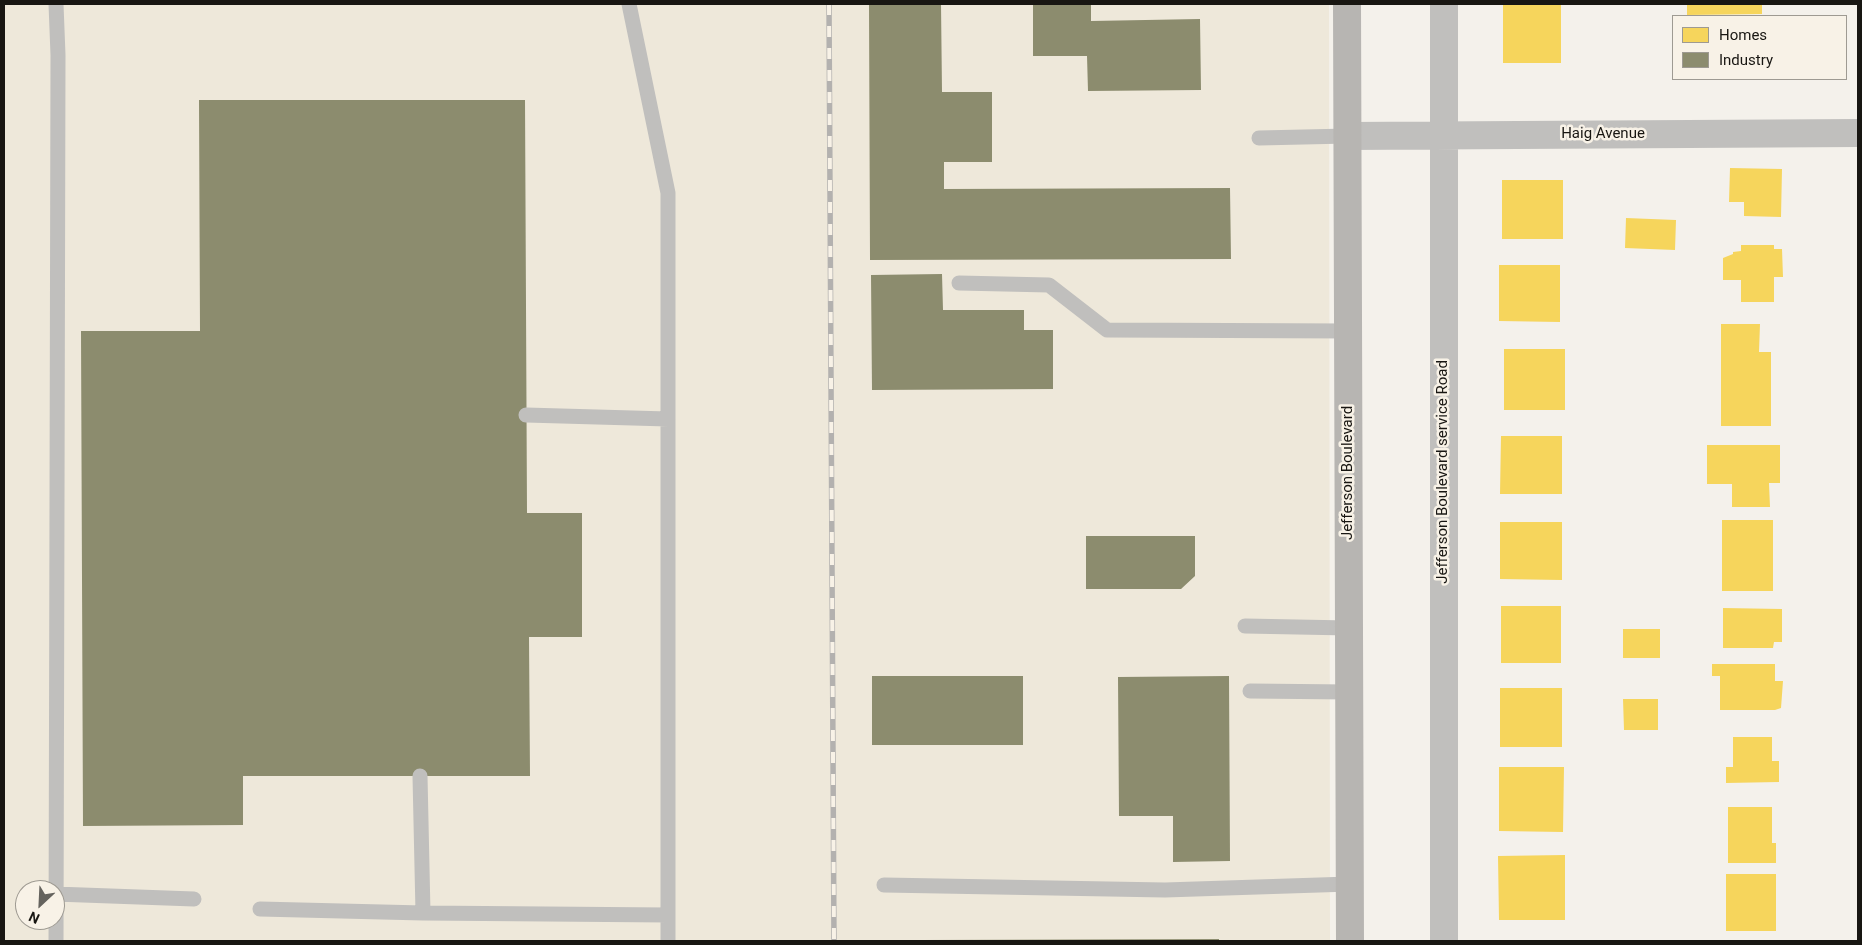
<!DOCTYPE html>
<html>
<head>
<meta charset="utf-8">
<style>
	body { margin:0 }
	#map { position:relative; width:1862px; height:945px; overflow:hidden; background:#f4f1eb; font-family:Roboto,sans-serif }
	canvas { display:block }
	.frame { position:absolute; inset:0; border:5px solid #181612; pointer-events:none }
	.legend { position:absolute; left:1672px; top:15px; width:175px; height:65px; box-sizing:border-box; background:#f8f2e7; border:1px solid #9e9a92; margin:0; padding:6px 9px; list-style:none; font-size:15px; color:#181612 }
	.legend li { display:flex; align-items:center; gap:10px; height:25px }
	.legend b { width:25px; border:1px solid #9e9a92 }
	.north { position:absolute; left:15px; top:880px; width:50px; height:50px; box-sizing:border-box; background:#f8f2e7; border:1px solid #9e9a92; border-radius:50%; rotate:205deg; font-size:14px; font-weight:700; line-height:20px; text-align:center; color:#181612 }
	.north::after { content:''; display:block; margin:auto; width:18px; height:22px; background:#65635e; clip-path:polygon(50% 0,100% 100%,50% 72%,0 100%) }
</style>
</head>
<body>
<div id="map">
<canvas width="1862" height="945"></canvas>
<div class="frame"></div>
<ul class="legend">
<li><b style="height:14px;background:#f6d55c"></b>Homes</li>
<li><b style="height:14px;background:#8c8c6e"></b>Industry</li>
</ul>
<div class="north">N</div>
</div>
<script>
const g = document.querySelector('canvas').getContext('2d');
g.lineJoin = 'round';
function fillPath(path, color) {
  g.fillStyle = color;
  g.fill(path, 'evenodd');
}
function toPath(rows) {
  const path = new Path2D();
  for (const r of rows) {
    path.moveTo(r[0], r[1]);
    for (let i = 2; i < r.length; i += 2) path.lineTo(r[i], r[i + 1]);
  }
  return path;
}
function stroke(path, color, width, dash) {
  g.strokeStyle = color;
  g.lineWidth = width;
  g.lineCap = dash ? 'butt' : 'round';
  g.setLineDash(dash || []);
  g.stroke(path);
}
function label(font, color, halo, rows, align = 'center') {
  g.font = font + ' Roboto,sans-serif';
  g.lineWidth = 5;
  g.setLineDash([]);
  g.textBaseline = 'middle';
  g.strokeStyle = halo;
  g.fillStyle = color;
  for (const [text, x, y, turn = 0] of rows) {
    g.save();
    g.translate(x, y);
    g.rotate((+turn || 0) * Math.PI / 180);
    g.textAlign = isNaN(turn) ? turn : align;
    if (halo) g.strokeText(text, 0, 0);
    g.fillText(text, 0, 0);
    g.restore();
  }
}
const built = toPath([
	[4,4,1329,4,1330,941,4,941],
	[25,890,55,890,55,920,25,920]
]);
const homes = toPath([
	[1503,4,1561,4,1561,63,1503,63],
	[1687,4,1762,4,1762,14,1687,15],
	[1730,168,1782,169,1781,217,1744,216,1744,202,1729,202],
	[1502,180,1563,180,1563,239,1502,239],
	[1626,218,1676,220,1675,250,1625,248],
	[1741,245,1774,245,1774,249,1782,249,1783,277,1774,277,1774,302,1741,302,1741,280,1723,280,1723,258,1733,254,1733,252,1741,251],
	[1499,265,1560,265,1560,322,1499,321],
	[1721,324,1760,324,1759,352,1771,352,1771,426,1721,426],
	[1504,349,1565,349,1565,410,1504,410],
	[1501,436,1562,436,1562,494,1500,494],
	[1707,445,1780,445,1780,483,1769,483,1770,507,1732,507,1732,484,1707,484],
	[1722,520,1773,520,1773,591,1722,591],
	[1500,522,1562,522,1562,580,1500,579],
	[1501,606,1561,606,1561,663,1501,663],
	[1723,608,1782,609,1782,642,1774,642,1773,648,1723,648],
	[1623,629,1660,629,1660,658,1623,658],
	[1712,664,1775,664,1775,681,1783,681,1781,708,1775,710,1720,710,1720,676,1712,676],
	[1500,688,1562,688,1562,747,1500,747],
	[1623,699,1658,699,1658,730,1624,730],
	[1733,737,1772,737,1772,761,1779,761,1779,782,1726,783,1726,767,1733,767],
	[1499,767,1564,767,1563,832,1499,831],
	[1728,807,1772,807,1772,843,1776,843,1776,863,1728,863],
	[1565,855,1565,920,1499,920,1498,856],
	[1726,874,1776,874,1776,931,1726,931]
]);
const industry = toPath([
	[869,4,941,4,942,92,992,92,992,162,944,162,944,189,1230,188,1231,259,870,260],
	[1033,4,1091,4,1091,21,1200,19,1201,90,1088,91,1087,56,1033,56],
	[199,100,525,100,527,513,582,513,582,637,529,637,530,776,243,776,243,825,83,826,81,331,200,331],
	[942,274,943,310,1024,310,1024,330,1053,330,1053,389,872,390,871,275],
	[1086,536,1195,536,1195,576,1181,589,1086,589],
	[872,676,1023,676,1023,745,872,745],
	[1229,676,1230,861,1173,862,1173,816,1119,816,1118,677],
	[1219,939,1219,941,925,941,925,940]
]);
const lane = toPath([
	[56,4,58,55,56,941],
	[629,4,668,193,668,941],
	[1259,138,1348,136],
	[959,283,1049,285,1107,330,1348,331],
	[526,415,668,419],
	[1245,626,1349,628],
	[1250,691,1349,692],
	[420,776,423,913],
	[884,885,1165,890,1350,884],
	[55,894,194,899],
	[260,909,423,913,668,915]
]);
const street = toPath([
	[1444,4,1444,941],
	[1348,136,1858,133]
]);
const secondary = toPath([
	[1347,4,1350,941]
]);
const rail = toPath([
	[829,4,834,941]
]);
const streetNames = [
	["Haig Avenue",1603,134],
	["Jefferson Boulevard service Road",1443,472,-90],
	["Jefferson Boulevard",1348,473,-90]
];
fillPath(built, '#eee8da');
fillPath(homes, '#f6d55c');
fillPath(industry, '#8c8c6e');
stroke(lane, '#c0bfbd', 15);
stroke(street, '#c0bfbd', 28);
stroke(secondary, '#b7b5b2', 28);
stroke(rail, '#b3b1af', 5.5);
stroke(rail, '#f8f2e7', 4, [11]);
label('15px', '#181612', '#f8f2e7', streetNames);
</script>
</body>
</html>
